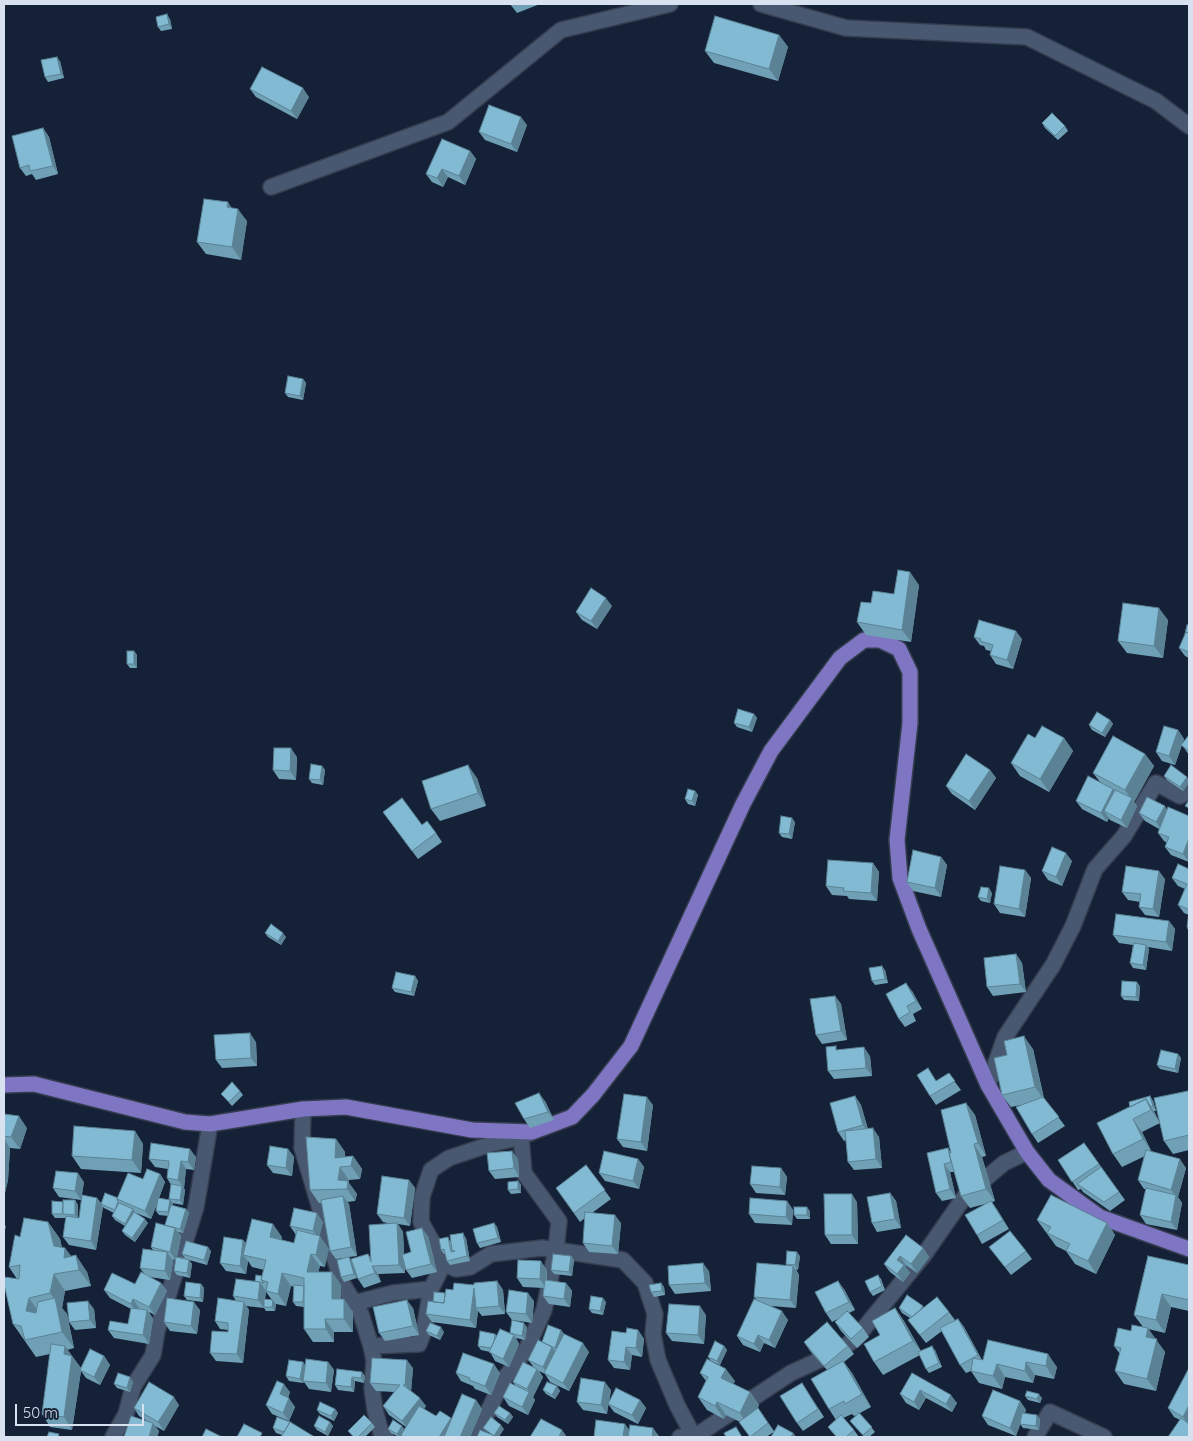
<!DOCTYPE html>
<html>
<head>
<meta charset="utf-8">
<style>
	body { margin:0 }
	#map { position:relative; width:1193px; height:1441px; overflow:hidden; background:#142136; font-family:Quicksand,sans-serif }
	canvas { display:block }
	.frame { position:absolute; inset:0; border:5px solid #d7e1ef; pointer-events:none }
	.scale { position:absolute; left:15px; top:1404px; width:129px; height:22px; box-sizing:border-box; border:2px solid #d7e1ef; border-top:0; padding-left:6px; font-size:15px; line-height:18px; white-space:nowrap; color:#d7e1ef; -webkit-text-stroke:4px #142136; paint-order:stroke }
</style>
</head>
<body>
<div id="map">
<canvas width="1193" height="1441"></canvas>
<div class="frame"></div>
<div class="scale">50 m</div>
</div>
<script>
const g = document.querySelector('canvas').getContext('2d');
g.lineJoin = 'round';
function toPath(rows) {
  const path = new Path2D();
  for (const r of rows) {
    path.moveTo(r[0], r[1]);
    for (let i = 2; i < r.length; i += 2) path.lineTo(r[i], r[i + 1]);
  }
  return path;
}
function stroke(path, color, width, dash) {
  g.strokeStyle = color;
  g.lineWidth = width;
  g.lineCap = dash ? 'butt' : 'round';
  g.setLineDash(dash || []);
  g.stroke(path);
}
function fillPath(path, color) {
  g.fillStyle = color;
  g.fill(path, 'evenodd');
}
const minor = toPath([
	[761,4,846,28,1027,37,1156,101,1189,126],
	[271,187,448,122,561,30,670,4],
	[988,1085,1005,1037,1053,965,1073,926,1095,869,1124,836,1156,783,1180,796,1189,791],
	[303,1109,302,1148,342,1283,361,1314,371,1346,374,1361,372,1389,375,1410,381,1433,386,1437],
	[532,1132,521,1137,491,1144,449,1158,431,1170,422,1197,421,1222,444,1263,456,1269,470,1267,491,1254,542,1248,623,1260,645,1283,655,1314,653,1334,658,1360,677,1405,694,1437],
	[354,1303,393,1293,431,1289],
	[371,1346,419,1344,424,1331,431,1289,444,1263],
	[113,1437,126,1414,133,1387,153,1355,157,1331,196,1207,210,1124],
	[476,1437,502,1382,527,1348,544,1310,556,1250,559,1221,524,1173,521,1137],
	[680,1437,694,1437,791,1373,839,1351,856,1338,924,1255,965,1196,1004,1163,1027,1152],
	[1035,1437,1050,1412,1104,1437]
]);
const major = toPath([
	[4,1085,34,1084,185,1122,210,1124,303,1109,346,1107,472,1130,532,1132,572,1117,593,1095,631,1046,743,804,771,751,840,658,864,640,880,640,899,649,910,672,910,723,897,840,900,878,919,929,988,1085,1027,1152,1049,1180,1100,1217,1189,1249]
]);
const wall = toPath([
	[510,4,540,4,517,13],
	[170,19,172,29,161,31,158,27],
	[779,35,788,47,778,81,714,63,705,51],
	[60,61,64,78,48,82,45,77],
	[250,89,309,97,297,119,256,97],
	[1042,123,1065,126,1068,131,1058,140,1045,128],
	[527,125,517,152,485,140,479,132],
	[43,128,49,137,58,174,36,180,32,174,26,176,20,168],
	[470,151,476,159,465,185,448,177,443,187,432,182,426,174],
	[231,208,247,221,241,260,206,254,197,242],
	[303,379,306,383,303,400,288,397,285,393],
	[919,585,911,642,866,635,857,622,871,603],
	[612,606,597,629,582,620,576,612],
	[1168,620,1163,658,1127,653,1118,641],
	[1189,625,1189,658,1185,656,1179,648],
	[974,637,1022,639,1013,669,996,664,990,655,991,651,986,650,984,646,980,645],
	[134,651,137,655,137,668,130,668,127,664],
	[754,714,757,718,752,732,737,727,734,723],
	[1110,720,1113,724,1105,737,1092,730,1089,725],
	[1178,730,1184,739,1182,744,1189,735,1189,755,1182,745,1175,765,1162,761,1156,752],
	[1035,738,1064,738,1073,751,1049,792,1020,776,1011,763],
	[1145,754,1154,766,1134,802,1137,806,1127,828,1110,820,1109,818,1107,822,1082,809,1076,801,1100,782,1093,773],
	[297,757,296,780,279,779,273,770],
	[322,766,325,770,323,785,312,783,309,779],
	[990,770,996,778,975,810,952,794,946,786],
	[1164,776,1189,780,1189,782,1183,791,1167,780],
	[477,778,486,806,440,821,431,809],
	[695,791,698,795,695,806,688,804,685,799],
	[1167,810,1189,816,1189,862,1171,855,1165,847,1167,843,1164,841,1158,833,1159,829,1145,821,1139,813],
	[383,812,422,825,436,833,442,842,418,859],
	[795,822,792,839,782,837,779,833],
	[941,857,947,865,941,897,913,891,907,882],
	[1072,861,1062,886,1048,880,1042,871],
	[873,863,879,872,877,901,849,899,847,896,832,895,826,886],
	[1189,869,1189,931,1187,928,1189,915,1184,913,1178,905,1185,889,1178,886,1172,878],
	[1025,870,1031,878,1025,917,1000,913,994,904],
	[1165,879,1159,917,1145,915,1139,907,1140,902,1128,900,1122,892],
	[992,893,990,903,981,901,978,897],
	[1169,921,1175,929,1172,951,1148,947,1149,949,1146,970,1133,968,1130,963,1133,945,1119,943,1113,935],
	[265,933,286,937,281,945,268,937],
	[1016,954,1022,963,1026,992,993,996,987,987],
	[885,970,888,983,875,985,872,981],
	[415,976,418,981,414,996,395,992,392,988],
	[1140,986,1139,1001,1124,1000,1121,996],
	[912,991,922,1009,913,1014,916,1021,905,1027,899,1019],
	[835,996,841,1004,847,1040,822,1044,816,1035],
	[256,1042,257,1066,222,1068,216,1060],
	[1033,1049,1044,1098,1065,1126,1038,1143,1032,1134,1021,1105,1011,1107,1002,1095],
	[838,1050,870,1056,872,1076,834,1079,828,1071],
	[1178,1054,1181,1058,1178,1073,1160,1069,1157,1065],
	[937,1081,955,1082,961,1090,936,1105,930,1096],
	[240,1091,243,1095,232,1106,221,1094],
	[1188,1091,1189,1092,1189,1150,1173,1154,1164,1141,1160,1123,1142,1132,1151,1151,1186,1168,1178,1197,1182,1203,1177,1230,1146,1224,1140,1215,1146,1189,1144,1189,1138,1180,1145,1156,1122,1167,1113,1154,1097,1123,1150,1096,1153,1101,1156,1111,1154,1111,1159,1121],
	[855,1096,861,1105,868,1129,879,1137,882,1168,854,1170,848,1162,846,1140,844,1141,838,1132],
	[545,1101,554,1120,530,1128,524,1119],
	[966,1103,975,1115,986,1156,982,1157,995,1201,992,1202,1009,1229,982,1244,977,1235,985,1204,970,1208,961,1196,954,1172,950,1172,956,1198,942,1201,936,1193,948,1148,951,1153],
	[653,1105,647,1151,623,1147,617,1139],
	[4,1114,27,1128,20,1149,10,1148,8,1180,4,1197],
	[135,1131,143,1144,141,1173,81,1169,72,1156],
	[336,1139,345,1152,345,1157,353,1156,362,1169,360,1179,349,1180,349,1183,357,1194,355,1201,347,1202,349,1204,357,1256,349,1257,352,1261,368,1254,371,1258,392,1224,383,1222,377,1214,409,1180,415,1188,410,1226,398,1224,403,1232,404,1254,411,1252,428,1236,437,1272,412,1278,406,1270,405,1265,405,1273,378,1274,381,1282,364,1288,358,1279,352,1262,357,1278,344,1282,341,1277,342,1258,336,1259,330,1251,322,1203,319,1203,310,1190],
	[1084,1143,1125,1200,1110,1211,1083,1192,1081,1189,1078,1190,1058,1160],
	[288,1149,294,1157,292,1176,273,1173,267,1165],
	[196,1157,194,1170,186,1169,184,1188,185,1190,183,1205,172,1203,169,1199,171,1185,167,1178,168,1169,155,1167,149,1159],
	[518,1159,519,1177,495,1179,489,1171],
	[638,1159,644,1167,639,1189,605,1181,599,1173],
	[586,1165,611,1199,592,1213,621,1223,618,1254,589,1252,583,1243,585,1218,580,1222,556,1188],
	[781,1168,787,1177,785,1195,756,1193,750,1184],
	[160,1174,165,1182,159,1198,170,1200,173,1204,172,1205,186,1209,189,1213,183,1233,178,1232,181,1236,177,1257,185,1258,182,1254,211,1251,207,1265,189,1260,192,1264,190,1278,177,1275,174,1271,176,1260,172,1259,173,1261,170,1280,149,1277,161,1283,167,1291,155,1315,149,1312,153,1319,149,1344,114,1338,108,1330,128,1324,131,1309,110,1298,104,1290,135,1284,145,1275,140,1268,153,1250,151,1247,166,1226,168,1216,159,1215,156,1211,158,1202,151,1219,136,1213,148,1223,135,1242,125,1235,122,1231,125,1226,115,1220,112,1216,114,1213,104,1208,103,1207,96,1250,69,1245,63,1237,66,1218,65,1217,65,1218,55,1218,52,1214,63,1203,75,1200,78,1205,78,1218,97,1198,101,1203,118,1198,143,1179],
	[518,1181,521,1185,521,1193,511,1194,508,1190],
	[84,1182,81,1200,59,1197,53,1188],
	[890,1193,896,1201,901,1228,877,1232,872,1223],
	[787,1201,793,1210,792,1225,755,1223,749,1214],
	[857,1202,858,1244,831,1244,825,1235],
	[810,1211,810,1219,797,1219,794,1215],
	[1037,1220,1107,1223,1115,1235,1096,1274,1075,1264,1066,1251,1056,1246],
	[48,1222,60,1239,62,1248,65,1248,71,1256,87,1272,91,1286,65,1291,62,1308,67,1314,74,1348,67,1350,81,1368,104,1356,110,1365,100,1385,86,1378,81,1371,72,1430,50,1427,42,1414,50,1354,36,1357,13,1324,17,1279,9,1267,20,1237],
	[323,1222,319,1236,325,1267,320,1266,318,1272,332,1272,341,1285,341,1299,353,1312,353,1332,334,1332,334,1342,313,1342,304,1329,304,1307,296,1306,293,1302,294,1287,291,1286,286,1306,276,1304,275,1311,266,1311,264,1308,246,1306,249,1310,243,1363,216,1361,210,1353,228,1332,228,1330,220,1329,215,1321,236,1301,233,1296,262,1276,264,1270,252,1267,248,1261,246,1274,226,1271,220,1263,243,1240,246,1243,282,1237,281,1240,294,1243,296,1235,290,1226],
	[266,1292,272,1300,265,1299],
	[494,1223,497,1227,501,1242,480,1248,477,1243],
	[906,1235,923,1248,929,1257,917,1273,906,1265,905,1266,910,1273,903,1282,890,1272,884,1264],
	[448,1237,450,1241,466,1238,470,1261,450,1265,447,1261,446,1254,444,1254,441,1250],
	[989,1247,1026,1251,1032,1259,1011,1275],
	[571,1256,574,1260,572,1276,554,1274,551,1270],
	[800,1256,798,1270,796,1269,799,1275,796,1308,771,1306,788,1320,775,1348,764,1343,760,1352,743,1345,737,1336,756,1299,754,1297,787,1266,786,1264],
	[1189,1265,1189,1311,1171,1307,1165,1333,1148,1329,1165,1352,1156,1391,1124,1384,1115,1371,1120,1354,1114,1346,1131,1331,1143,1327,1134,1315],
	[547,1270,547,1280,566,1283,572,1291,570,1307,549,1304,543,1296,544,1288,523,1287,517,1278],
	[709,1271,711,1291,675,1294,669,1285],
	[878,1275,881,1279,885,1290,873,1296,870,1292],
	[497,1281,503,1290,505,1314,482,1316,478,1311,476,1328,432,1322,426,1314,433,1302,445,1293,453,1290],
	[661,1283,664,1287,665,1295,654,1297,651,1292],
	[201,1284,204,1288,203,1302,187,1300,184,1296],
	[844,1289,855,1310,849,1313,863,1328,869,1337,857,1348,841,1331,835,1322,840,1318,832,1322,826,1313],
	[534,1301,532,1323,512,1320,506,1312],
	[606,1302,603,1315,592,1313,589,1309],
	[924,1307,949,1312,955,1320,958,1319,964,1327,982,1360,983,1360,988,1340,1057,1367,1054,1379,1035,1375,1033,1383,1005,1377,1002,1389,979,1383,971,1371,966,1373,960,1365,942,1331,926,1343,908,1320,910,1318,902,1313,899,1308],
	[413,1308,419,1335,385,1341,379,1333],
	[895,1308,904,1321,921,1351,935,1350,942,1367,929,1373,926,1369,920,1355,883,1375,874,1362,880,1335],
	[94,1309,96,1328,75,1330,69,1322],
	[200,1310,197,1334,170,1331,164,1322],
	[706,1315,704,1344,672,1341,666,1333],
	[527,1327,525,1340,516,1338,519,1344,509,1367,495,1361,490,1352,481,1350,478,1346,495,1334,497,1336,510,1334],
	[561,1330,564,1334,589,1352,569,1391,550,1382,545,1374,539,1371,543,1377,533,1397,535,1400,528,1415,509,1406,503,1397,515,1385,513,1382,533,1366,528,1360,542,1342],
	[638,1330,644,1339,642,1357,632,1355,630,1370,614,1368,608,1360,626,1333],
	[426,1331,444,1332,440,1340,429,1335],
	[804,1342,848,1346,854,1354,844,1362,852,1373,871,1407,860,1413,875,1432,869,1437,864,1437,850,1421,857,1415,854,1416,852,1414,843,1418,854,1430,859,1437,836,1437,828,1427,836,1420,829,1409,827,1370,810,1351],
	[724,1346,727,1350,720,1365,711,1361,708,1357],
	[303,1362,305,1365,328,1362,334,1370,331,1392,309,1389,304,1382,303,1383,289,1381,286,1376],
	[413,1368,411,1391,426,1406,424,1409,436,1416,451,1418,452,1419,476,1400,482,1409,470,1437,402,1437,401,1436,400,1437,399,1437,391,1433,388,1429,402,1426,404,1430,406,1427,389,1415,383,1406,394,1392,376,1391,370,1383],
	[1189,1368,1189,1437,1180,1420,1174,1417,1168,1408],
	[337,1369,365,1376,364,1383,355,1381,354,1392,338,1390,335,1385],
	[456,1373,500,1373,491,1395,475,1389,473,1386,461,1381],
	[700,1373,735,1381,733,1384,750,1392,759,1405,757,1409,758,1408,774,1431,793,1433,796,1437,771,1437,774,1432,766,1437,750,1437,740,1422,726,1415,724,1419,707,1410,698,1397,706,1381],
	[912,1373,957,1403,952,1412,926,1398,919,1410,906,1403,900,1394],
	[133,1382,130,1392,117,1388,114,1384],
	[802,1383,824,1417,803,1431,797,1423],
	[557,1386,560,1391,555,1399,546,1394,543,1390],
	[611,1390,609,1403,640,1400,646,1408,638,1424,614,1412,608,1404,607,1414,583,1410,577,1402],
	[290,1392,288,1398,295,1407,289,1421,314,1437,281,1437,282,1435,276,1433,273,1428,289,1421,272,1414,266,1405],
	[1025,1396,1042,1398,1040,1403,1028,1400],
	[1020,1401,1026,1410,1025,1413,1040,1419,1039,1430,1023,1428,1020,1424,1016,1436,988,1425,982,1416],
	[179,1405,164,1431,155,1426,159,1431,157,1437,124,1437,147,1421,139,1416,134,1408],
	[335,1409,338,1413,334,1421,320,1414,317,1410],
	[494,1413,510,1413,513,1417,508,1424,497,1417],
	[330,1422,333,1426,328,1436,317,1430,314,1426],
	[372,1423,375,1427,365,1437,353,1437,348,1431]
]);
const shadedWall = toPath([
	[167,14,170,19,172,29,169,24],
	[779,35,788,47,778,81,769,69],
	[57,57,60,61,64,78,61,74],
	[303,88,309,97,297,119,291,111],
	[521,117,527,125,517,152,511,144],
	[43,128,49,137,58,174,53,166],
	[470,151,476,159,465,185,459,176],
	[442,169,448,177,443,187,437,178],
	[228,202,236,215,227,207],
	[238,209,247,221,241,260,232,247],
	[303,379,306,383,303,400,300,396],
	[910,572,919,585,911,642,902,630],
	[606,598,612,606,597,629,591,621],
	[1159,608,1168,620,1163,658,1154,646],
	[1016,631,1022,639,1013,669,1007,660],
	[134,651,137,655,137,668,134,664],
	[754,714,757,718,752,732,749,727],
	[1110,720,1113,724,1105,737,1102,733],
	[1178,730,1184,739,1175,765,1169,756],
	[1064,738,1073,751,1049,792,1040,779],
	[291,748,297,757,296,780,290,771],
	[1145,754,1154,766,1134,802,1137,806,1127,828,1121,820,1131,799,1125,790],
	[468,765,477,778,486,806,478,793],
	[322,766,325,770,323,785,320,780],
	[990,770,996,778,975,810,969,801],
	[1187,777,1189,780,1189,782,1183,791,1180,787],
	[1113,789,1119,797,1104,811,1109,818,1107,822,1101,813],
	[695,791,698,795,695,806,692,801],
	[1165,806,1171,815,1162,831,1156,822],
	[792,818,795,822,792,839,789,834],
	[1189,838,1189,862,1183,854],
	[1066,853,1072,861,1062,886,1056,877],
	[941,857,947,865,941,897,935,888],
	[873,863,879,872,877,901,871,893],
	[1025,870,1031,878,1025,917,1019,909],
	[1159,871,1165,879,1159,917,1153,909],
	[989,888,992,893,990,903,987,899],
	[1169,921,1175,929,1172,951,1166,942],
	[283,933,286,937,281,945,278,941],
	[1146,945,1149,949,1146,970,1143,965],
	[1016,954,1022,963,1026,992,1020,984],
	[882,966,885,970,888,983,885,979],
	[415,976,418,981,414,996,411,992],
	[1137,982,1140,986,1139,1001,1136,997],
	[906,983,912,991,922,1009,916,1001],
	[835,996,841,1004,847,1040,841,1031],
	[250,1033,256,1042,257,1066,251,1058],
	[1024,1036,1033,1049,1044,1100,1035,1087],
	[864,1047,870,1056,872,1076,866,1068],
	[1178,1054,1181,1058,1178,1073,1175,1069],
	[539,1093,545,1101,554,1120,548,1112],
	[855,1096,861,1105,869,1134,863,1125],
	[1150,1096,1153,1101,1156,1111,1153,1106],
	[647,1097,653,1105,647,1151,641,1142],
	[1146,1099,1154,1112,1160,1123,1151,1110],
	[966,1103,975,1115,986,1156,978,1143],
	[19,1116,27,1128,20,1149,11,1137],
	[1133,1119,1142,1132,1152,1152,1143,1139],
	[873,1128,879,1137,882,1168,876,1159],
	[135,1131,143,1144,141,1173,132,1160],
	[4,1139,10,1148,8,1180,4,1197],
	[336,1139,345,1152,344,1167,335,1158],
	[974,1144,982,1157,995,1201,986,1189],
	[190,1149,196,1157,194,1170,188,1162],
	[288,1149,294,1157,292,1176,286,1168],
	[512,1151,518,1159,519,1177,514,1168],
	[353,1156,362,1169,360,1179,351,1166],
	[638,1159,644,1167,639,1189,633,1181],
	[1180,1159,1186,1168,1178,1197,1182,1203,1177,1230,1171,1222,1176,1196,1171,1190],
	[181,1161,186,1169,184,1188,178,1180],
	[944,1164,950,1172,956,1198,950,1189],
	[340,1167,349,1180,349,1183,357,1194,355,1201,347,1189,338,1180],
	[781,1168,787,1177,785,1195,780,1187],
	[78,1173,84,1182,81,1200,75,1191],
	[160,1174,165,1182,151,1219,145,1211],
	[409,1180,415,1188,410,1226,404,1218],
	[518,1181,521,1185,521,1193,518,1189],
	[182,1186,185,1190,183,1205,180,1200],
	[890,1193,896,1201,901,1228,895,1219],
	[852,1194,857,1202,858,1244,852,1235],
	[343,1196,349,1204,357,1256,351,1247],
	[97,1198,103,1207,96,1250,91,1241],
	[75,1200,78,1205,78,1219,75,1215],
	[170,1200,173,1204,171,1216,168,1212],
	[787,1201,793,1210,792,1225,786,1217],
	[991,1201,997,1209,1009,1229,1003,1220],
	[807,1207,810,1211,810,1219,807,1215],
	[133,1209,136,1214,128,1228,125,1224],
	[186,1209,189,1213,183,1233,180,1229],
	[317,1213,323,1222,319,1239,313,1231],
	[615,1215,621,1223,618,1254,612,1246],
	[145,1219,148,1223,135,1242,132,1238],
	[48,1222,60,1239,64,1256,65,1248,77,1265,76,1270,54,1246],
	[4,1223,6,1227,4,1232],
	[397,1223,403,1232,405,1273,399,1265],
	[494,1223,497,1227,501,1242,498,1238],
	[1107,1223,1115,1235,1096,1274,1088,1261],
	[273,1224,282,1237,279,1250,270,1237],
	[175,1228,181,1236,176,1260,170,1252],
	[422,1228,428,1236,437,1272,431,1264],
	[463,1233,466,1238,470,1261,467,1256],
	[320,1236,329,1249,325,1267,316,1255],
	[243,1240,249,1248,243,1255,248,1261,246,1274,240,1266],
	[208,1247,211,1251,207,1265,204,1260],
	[923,1248,929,1257,917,1273,911,1264],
	[167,1252,173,1261,170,1280,165,1271],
	[797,1252,800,1256,798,1270,795,1265],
	[311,1254,320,1266,315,1285,307,1272],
	[76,1255,87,1272,91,1286,79,1270],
	[571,1256,574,1260,572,1276,569,1272],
	[900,1256,906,1265,905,1266,910,1273,903,1282,897,1274,897,1260],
	[349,1257,352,1261,357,1278,354,1274],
	[189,1260,192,1264,190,1278,187,1273],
	[541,1261,547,1270,546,1288,540,1279],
	[703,1263,709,1271,711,1291,705,1283],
	[372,1266,378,1274,381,1282,375,1273],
	[793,1266,799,1275,796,1308,790,1300],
	[332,1272,341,1285,341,1312,332,1299],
	[282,1273,291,1286,286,1306,278,1294],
	[54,1274,65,1291,62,1308,67,1314,74,1348,62,1332,56,1301,50,1293],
	[497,1281,503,1290,505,1314,499,1306],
	[838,1281,844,1289,855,1310,849,1302],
	[260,1282,266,1291,264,1308,258,1300],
	[161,1283,167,1291,155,1315,149,1307],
	[566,1283,572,1291,570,1307,564,1299],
	[661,1283,664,1287,665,1295,662,1291],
	[201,1284,204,1288,203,1302,200,1298],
	[474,1288,476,1308,478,1311,476,1328,470,1320],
	[528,1293,534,1301,532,1323,526,1314],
	[1162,1294,1171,1307,1165,1333,1156,1320],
	[29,1298,40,1314,26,1311],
	[603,1298,606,1302,603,1315,600,1311],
	[133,1299,139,1308,137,1312,131,1304],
	[344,1299,353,1312,353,1332,344,1319],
	[273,1300,276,1304,275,1311,272,1307],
	[407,1300,413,1308,419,1335,413,1326],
	[88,1301,94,1309,96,1328,90,1320],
	[194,1302,200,1310,197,1334,191,1326],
	[244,1302,249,1310,243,1363,237,1354],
	[700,1306,706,1315,704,1344,698,1335],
	[895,1308,904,1321,922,1353,913,1341],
	[147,1310,153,1319,149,1344,143,1335],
	[782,1311,788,1320,775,1348,769,1340],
	[325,1319,334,1332,334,1342,326,1329],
	[958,1319,964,1327,984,1364,978,1355],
	[524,1323,527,1327,525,1340,522,1336],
	[441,1327,444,1332,440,1340,437,1336],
	[1148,1328,1165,1352,1156,1391,1147,1379,1146,1337],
	[561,1330,564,1334,558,1352,555,1348],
	[638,1330,644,1339,642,1357,636,1348],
	[514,1335,519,1344,509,1367,503,1359],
	[758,1335,764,1343,760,1352,754,1344],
	[583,1343,589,1352,569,1391,563,1383],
	[65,1346,81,1368,80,1370,81,1371,72,1430,64,1417,64,1354],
	[724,1346,727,1350,720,1365,717,1361],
	[932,1346,935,1350,942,1367,939,1363],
	[552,1347,558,1355,548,1375,543,1367],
	[626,1347,632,1355,630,1370,624,1362],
	[1048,1354,1057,1367,1054,1379,1046,1366],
	[104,1356,110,1365,100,1385,94,1377],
	[407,1360,413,1368,411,1393,405,1385],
	[843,1361,852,1373,871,1407,862,1394],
	[303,1362,306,1367,303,1383,300,1379],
	[328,1362,334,1370,331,1392,326,1383],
	[1026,1362,1035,1375,1033,1383,1025,1371],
	[494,1364,500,1373,491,1395,485,1386],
	[997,1364,1005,1377,1002,1389,993,1376],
	[537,1369,543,1377,533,1397,535,1400,528,1415,522,1407,529,1392,527,1389],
	[726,1369,735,1381,730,1390,721,1378],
	[362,1372,365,1376,364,1383,361,1378],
	[130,1377,133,1382,130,1392,127,1388],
	[352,1377,355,1381,354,1392,351,1387],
	[605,1382,611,1390,607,1414,601,1405],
	[284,1384,290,1392,286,1403,280,1394],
	[557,1386,560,1391,555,1399,552,1395],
	[920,1390,926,1398,919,1410,914,1402],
	[750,1392,759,1405,748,1426,740,1413],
	[1039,1394,1042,1398,1040,1403,1037,1399],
	[951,1395,957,1403,952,1412,946,1404],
	[174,1397,179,1405,164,1431,158,1422],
	[289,1398,295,1407,289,1421,283,1413],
	[420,1398,426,1406,408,1429,402,1421],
	[476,1400,482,1409,470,1437,460,1437],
	[640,1400,646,1408,638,1424,632,1415],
	[1020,1401,1026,1410,1016,1436,1010,1428],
	[717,1402,726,1415,724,1419,715,1406],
	[1189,1405,1189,1425,1183,1417],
	[335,1409,338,1413,334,1421,331,1416],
	[510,1413,513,1417,508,1424,505,1420],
	[1037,1415,1040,1419,1039,1430,1036,1426],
	[451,1418,457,1426,450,1437,439,1437],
	[330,1422,333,1426,328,1436,325,1432],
	[153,1423,159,1431,157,1437,149,1437],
	[625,1424,631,1432,630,1437,623,1437],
	[501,1425,504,1429,499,1437,495,1437,494,1436],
	[402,1426,405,1430,400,1437,399,1437,397,1434],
	[653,1428,659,1436,659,1437,652,1437],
	[562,1430,567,1437,559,1437],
	[793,1433,796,1437,791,1437]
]);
const building = toPath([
	[167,14,169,24,158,27,156,17,167,14],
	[715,16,779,35,769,69,705,51,715,16],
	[57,57,61,74,45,77,41,60,57,57],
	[262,67,303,88,291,111,250,89,262,67],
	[489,105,521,117,511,144,479,132,489,105],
	[1052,113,1065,126,1055,136,1042,123,1052,113],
	[43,128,53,166,30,171,29,165,20,168,12,136,43,128],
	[442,139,470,151,459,176,442,169,437,178,426,174,442,139],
	[204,199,228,202,227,207,238,209,232,247,197,242,204,199],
	[288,376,303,379,300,396,285,393,288,376],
	[898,570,910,572,902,630,857,622,861,602,871,603,873,591,894,594,898,570],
	[591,588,606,598,591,621,576,612,591,588],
	[1123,603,1159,608,1154,646,1118,641,1123,603],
	[979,620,1016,631,1007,660,990,655,993,645,980,641,981,639,974,637,979,620],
	[1187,625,1189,625,1189,633,1186,632,1185,634,1187,625],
	[1186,632,1189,633,1189,652,1179,648,1186,632],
	[127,651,134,651,134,664,127,664,127,651],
	[738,709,754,714,749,727,734,723,738,709],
	[1097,712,1110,720,1102,733,1089,725,1097,712],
	[1042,726,1064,738,1040,779,1011,763,1028,734,1035,738,1042,726],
	[1164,726,1178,730,1169,756,1156,752,1164,726],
	[1189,735,1189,751,1181,745,1189,735],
	[1113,736,1145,754,1125,790,1093,773,1113,736],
	[274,748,291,748,290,771,273,770,274,748],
	[966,754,990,770,969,801,946,786,966,754],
	[311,764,322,766,320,780,309,779,311,764],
	[468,765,478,793,431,809,422,781,468,765],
	[1171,765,1187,777,1180,787,1164,776,1171,765],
	[1088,776,1113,789,1101,813,1076,801,1088,776],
	[688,789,695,791,692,801,685,799,688,789],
	[1115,790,1132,798,1121,820,1104,811,1115,790],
	[1147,797,1165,806,1156,822,1139,813,1147,797],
	[402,798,422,825,427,821,436,833,412,851,383,812,402,798],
	[1189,800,1189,808,1185,806,1189,800],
	[1168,807,1189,816,1189,838,1183,854,1165,847,1169,837,1158,833,1168,807],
	[781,816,792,818,789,834,779,833,781,816],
	[1052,847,1066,853,1056,877,1042,871,1052,847],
	[913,850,941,857,935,888,907,882,913,850],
	[828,860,873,863,871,893,843,891,844,888,826,886,828,860],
	[1178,864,1189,869,1189,908,1188,909,1178,905,1187,884,1172,878,1178,864],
	[1000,866,1025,870,1019,909,994,904,1000,866],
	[1126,866,1159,871,1153,909,1139,907,1141,894,1122,892,1126,866],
	[981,887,989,888,987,899,978,897,981,887],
	[1189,912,1189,928,1187,927,1189,912],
	[1116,914,1169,921,1166,942,1113,935,1116,914],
	[271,924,283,933,278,941,265,933,271,924],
	[1134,943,1146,945,1143,965,1130,963,1134,943],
	[1016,954,1020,984,987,987,984,958,1016,954],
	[882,966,885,979,872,981,869,968,882,966],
	[396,972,415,976,411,992,392,988,396,972],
	[1122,981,1137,982,1136,997,1121,996,1122,981],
	[906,983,916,1001,907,1006,910,1012,899,1019,886,994,906,983],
	[835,996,841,1031,816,1035,810,999,835,996],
	[250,1033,251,1058,216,1060,214,1035,250,1033],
	[1024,1036,1035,1087,1002,1095,994,1058,1007,1055,1004,1041,1024,1036],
	[836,1046,836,1050,864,1047,866,1068,828,1071,826,1047,836,1046],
	[1161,1050,1178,1054,1175,1069,1157,1065,1161,1050],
	[928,1068,936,1081,949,1073,955,1081,930,1096,917,1075,928,1068],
	[232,1082,240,1091,229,1102,221,1094,232,1082],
	[1188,1091,1189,1094,1189,1135,1164,1141,1154,1098,1188,1091],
	[539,1093,548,1112,524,1119,515,1103,539,1093],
	[624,1094,647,1097,641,1142,617,1139,624,1094],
	[855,1096,863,1125,838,1132,830,1103,855,1096],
	[1150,1096,1153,1106,1151,1107,1146,1099,1130,1107,1129,1102,1150,1096],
	[1043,1097,1059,1117,1032,1134,1016,1107,1043,1097],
	[1146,1099,1151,1110,1133,1119,1143,1139,1113,1154,1097,1123,1146,1099],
	[966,1103,978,1143,974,1144,986,1189,961,1196,949,1153,951,1153,941,1110,966,1103],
	[4,1114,19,1116,11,1137,4,1136,4,1114],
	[74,1126,135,1131,132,1160,72,1156,74,1126],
	[873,1128,876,1159,848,1162,845,1131,873,1128],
	[306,1137,336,1139,335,1158,353,1156,351,1166,340,1167,338,1180,348,1181,347,1189,310,1190,306,1137],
	[151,1143,190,1149,188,1162,181,1161,178,1180,167,1178,169,1161,149,1159,151,1143],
	[1084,1143,1099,1164,1072,1182,1058,1160,1084,1143],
	[270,1146,288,1149,286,1168,267,1165,270,1146],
	[948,1148,951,1162,944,1164,950,1189,936,1193,927,1153,948,1148],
	[1146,1150,1180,1159,1171,1190,1138,1180,1146,1150],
	[512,1151,514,1168,489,1171,487,1153,512,1151],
	[604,1151,638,1159,633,1181,599,1173,604,1151],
	[586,1165,605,1190,574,1213,556,1188,586,1165],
	[752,1166,781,1168,780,1187,750,1184,752,1166],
	[1101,1167,1119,1192,1104,1202,1077,1184,1101,1167],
	[147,1169,160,1174,145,1211,117,1199,128,1173,143,1179,147,1169],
	[56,1171,78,1173,75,1191,53,1188,56,1171],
	[382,1176,409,1180,404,1218,377,1214,382,1176],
	[518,1181,518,1189,508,1190,508,1182,518,1181],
	[171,1184,182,1186,180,1200,169,1199,171,1184],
	[1146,1188,1176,1195,1171,1222,1140,1215,1146,1188],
	[105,1193,118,1198,117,1199,118,1201,115,1210,101,1204,105,1193],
	[890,1193,895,1219,872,1223,867,1197,890,1193],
	[824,1194,852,1194,852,1235,825,1235,824,1194],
	[82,1195,97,1198,91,1241,63,1237,66,1216,79,1218,82,1195],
	[1051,1195,1107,1223,1088,1261,1066,1251,1070,1244,1047,1233,1051,1227,1037,1220,1051,1195],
	[343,1196,351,1247,330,1251,321,1200,343,1196],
	[158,1198,170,1200,168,1212,156,1211,158,1198],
	[750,1198,787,1201,786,1217,749,1214,750,1198],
	[63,1200,75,1200,75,1215,63,1214,63,1200],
	[52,1201,63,1202,62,1214,52,1214,52,1201],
	[991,1201,1003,1220,977,1235,965,1215,991,1201],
	[119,1203,133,1209,125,1224,112,1216,119,1203],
	[171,1205,186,1209,180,1229,165,1225,171,1205],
	[794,1207,807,1207,807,1215,794,1215,794,1207],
	[294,1208,317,1213,313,1231,290,1226,294,1208],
	[134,1212,145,1219,132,1238,122,1231,134,1212],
	[585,1212,615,1215,612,1246,583,1243,585,1212],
	[24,1218,48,1222,54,1246,65,1248,64,1258,76,1255,79,1270,54,1274,50,1293,29,1298,26,1311,36,1313,38,1302,55,1298,62,1332,25,1340,21,1326,13,1324,4,1284,4,1277,19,1279,20,1265,9,1267,15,1235,20,1237,24,1218],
	[252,1219,273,1224,270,1237,294,1243,297,1230,320,1236,316,1255,311,1254,307,1272,332,1272,332,1299,344,1299,344,1319,325,1319,326,1329,304,1329,304,1278,282,1273,278,1294,266,1291,268,1282,261,1280,266,1260,243,1255,252,1219],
	[156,1223,175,1228,170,1252,151,1247,156,1223],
	[397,1223,399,1265,372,1266,375,1273,358,1279,351,1259,368,1254,371,1262,369,1225,397,1223],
	[494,1223,498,1238,477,1243,473,1229,494,1223],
	[422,1228,431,1264,406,1270,402,1255,411,1252,406,1232,422,1228],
	[1010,1231,1026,1251,1005,1267,989,1247,1010,1231],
	[463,1233,467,1256,447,1261,444,1249,441,1250,439,1239,448,1237,451,1252,455,1251,452,1250,450,1235,463,1233],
	[906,1235,923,1248,911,1264,900,1256,897,1260,904,1265,897,1274,884,1264,906,1235],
	[224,1237,243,1240,240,1266,220,1263,224,1237],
	[186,1241,208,1247,204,1260,182,1254,186,1241],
	[143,1249,167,1252,165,1271,140,1268,143,1249],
	[787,1251,797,1252,795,1265,786,1264,787,1251],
	[553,1254,571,1256,569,1272,551,1270,553,1254],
	[1148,1256,1189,1265,1189,1300,1162,1294,1156,1320,1134,1315,1148,1256],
	[176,1257,189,1260,187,1273,174,1271,176,1257],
	[349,1257,354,1274,341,1277,337,1260,349,1257],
	[518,1260,541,1261,540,1279,517,1278,518,1260],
	[703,1263,705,1283,669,1285,668,1266,703,1263],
	[757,1263,793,1266,790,1300,754,1297,757,1263],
	[141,1272,161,1283,149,1307,133,1299,131,1304,104,1290,112,1273,135,1284,141,1272],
	[256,1275,262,1276,261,1280,264,1283,255,1281,256,1275],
	[878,1275,882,1286,870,1292,865,1281,878,1275],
	[236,1279,260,1282,258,1300,233,1296,236,1279],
	[545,1280,566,1283,564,1299,543,1296,545,1280],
	[497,1281,499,1306,476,1308,474,1288,470,1320,426,1314,428,1301,444,1303,446,1289,453,1290,454,1283,474,1285,474,1283,497,1281],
	[838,1281,849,1302,826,1313,815,1292,838,1281],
	[186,1282,201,1284,200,1298,184,1296,186,1282],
	[661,1283,662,1291,651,1292,649,1285,661,1283],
	[294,1285,304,1286,303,1302,293,1302,294,1285],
	[509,1290,528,1293,526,1314,506,1312,509,1290],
	[434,1292,445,1293,444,1303,433,1302,434,1292],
	[907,1295,923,1306,920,1310,912,1317,899,1308,907,1295],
	[591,1296,603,1298,600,1311,589,1309,591,1296],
	[937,1297,949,1312,920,1335,908,1320,937,1297],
	[167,1298,194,1302,191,1326,164,1322,167,1298],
	[218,1298,244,1302,237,1354,210,1353,212,1331,228,1332,228,1323,215,1321,218,1298],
	[264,1299,273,1300,272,1307,264,1307,264,1299],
	[754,1299,782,1311,769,1340,758,1335,754,1344,737,1336,754,1299],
	[407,1300,413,1326,379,1333,373,1307,407,1300],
	[88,1301,90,1320,69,1322,67,1303,88,1301],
	[669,1304,700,1306,698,1335,666,1333,669,1304],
	[131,1308,147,1310,143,1335,108,1330,110,1321,128,1324,131,1308],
	[895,1308,913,1341,874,1362,864,1344,880,1335,872,1321,895,1308],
	[847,1311,863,1328,851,1339,835,1322,847,1311],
	[958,1319,978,1355,960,1365,940,1328,958,1319],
	[512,1320,524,1323,522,1336,510,1333,512,1320],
	[827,1322,848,1346,824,1366,804,1342,827,1322],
	[430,1323,441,1327,437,1336,426,1331,430,1323],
	[548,1325,561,1330,555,1348,542,1342,548,1325],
	[1132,1325,1148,1328,1146,1337,1157,1339,1147,1379,1115,1371,1121,1348,1114,1346,1118,1328,1131,1331,1132,1325],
	[627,1328,638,1330,636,1348,626,1347,624,1362,608,1360,612,1331,626,1333,627,1328],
	[500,1329,514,1335,503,1359,489,1352,500,1329],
	[480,1331,495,1334,494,1341,491,1348,478,1346,480,1331],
	[564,1334,583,1343,563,1383,544,1373,564,1334],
	[538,1340,552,1347,543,1367,528,1360,538,1340],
	[988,1340,1048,1354,1046,1366,1026,1362,1025,1371,997,1364,993,1376,971,1371,973,1358,983,1360,988,1340],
	[715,1341,724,1346,717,1361,708,1357,715,1341],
	[51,1344,65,1346,64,1354,72,1356,64,1417,42,1414,51,1344],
	[932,1346,939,1363,926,1369,918,1352,932,1346],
	[90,1349,104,1356,94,1377,80,1370,90,1349],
	[463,1353,494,1364,485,1386,469,1380,470,1378,456,1373,463,1353],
	[372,1358,407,1360,405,1385,403,1385,420,1398,402,1421,383,1406,400,1385,370,1383,372,1358],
	[306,1359,328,1362,326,1383,303,1381,306,1359],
	[707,1359,726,1369,721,1378,750,1392,740,1413,717,1402,715,1406,698,1397,708,1377,700,1373,707,1359],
	[289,1360,303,1362,300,1379,286,1376,289,1360],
	[843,1361,862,1394,845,1404,844,1401,829,1409,811,1379,843,1361],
	[523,1362,537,1369,527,1389,513,1382,523,1362],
	[1189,1368,1189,1405,1183,1417,1168,1408,1189,1368],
	[337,1369,362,1372,361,1378,352,1377,351,1387,335,1385,337,1369],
	[118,1373,130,1377,127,1388,114,1384,118,1373],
	[912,1373,951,1395,946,1404,920,1390,914,1402,900,1394,912,1373],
	[581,1378,605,1382,601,1405,577,1402,581,1378],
	[277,1381,284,1384,280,1394,289,1398,283,1413,266,1405,277,1381],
	[149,1382,174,1397,158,1422,134,1408,149,1382],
	[547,1382,557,1386,552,1395,543,1390,547,1382],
	[510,1383,529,1392,522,1407,503,1397,510,1383],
	[802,1383,818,1409,797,1423,780,1396,802,1383],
	[616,1388,640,1400,632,1415,608,1404,616,1388],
	[993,1390,1020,1401,1010,1428,982,1416,993,1390],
	[1027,1391,1039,1394,1037,1399,1025,1396,1027,1391],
	[462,1394,476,1400,460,1437,444,1437,462,1394],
	[320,1402,335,1409,331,1416,317,1410,320,1402],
	[419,1406,436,1416,440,1411,451,1418,439,1437,422,1437,420,1436,419,1437,404,1437,401,1435,419,1406],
	[499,1406,510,1413,505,1420,494,1413,499,1406],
	[758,1408,768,1423,750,1437,739,1422,758,1408],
	[859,1413,872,1427,863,1435,850,1421,859,1413],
	[1022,1413,1037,1415,1036,1426,1020,1424,1022,1413],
	[364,1415,372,1423,358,1437,354,1437,348,1431,364,1415],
	[841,1415,854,1430,846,1437,837,1437,828,1427,841,1415],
	[131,1416,153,1423,149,1437,124,1437,131,1416],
	[319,1416,330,1422,325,1432,314,1426,319,1416],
	[277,1417,290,1422,284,1432,273,1428,277,1417],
	[491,1417,501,1425,494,1436,483,1428,491,1417],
	[1181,1418,1189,1424,1189,1437,1168,1437,1181,1418],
	[541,1419,562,1430,559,1437,530,1437,541,1419],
	[393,1420,402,1426,397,1434,388,1429,393,1420],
	[596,1420,625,1424,623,1437,594,1437,596,1420],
	[290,1422,313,1436,313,1437,281,1437,290,1422],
	[244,1424,262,1433,260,1437,237,1437,244,1424],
	[630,1425,653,1428,652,1437,628,1437,630,1425],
	[778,1425,793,1433,791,1437,771,1437,778,1425],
	[736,1427,742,1437,726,1437,724,1433,736,1427],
	[206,1429,222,1437,202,1437,206,1429],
	[480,1430,498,1437,477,1437,480,1430],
	[49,1432,59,1434,58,1437,47,1437,49,1432]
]);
stroke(minor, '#353d4f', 18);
stroke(major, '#353d4f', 18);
stroke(minor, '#495871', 15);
stroke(major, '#7e75c3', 15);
fillPath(wall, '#70a0b5');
fillPath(shadedWall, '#5b8294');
fillPath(building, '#82bad3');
stroke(building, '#5b8294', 1);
</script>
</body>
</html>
